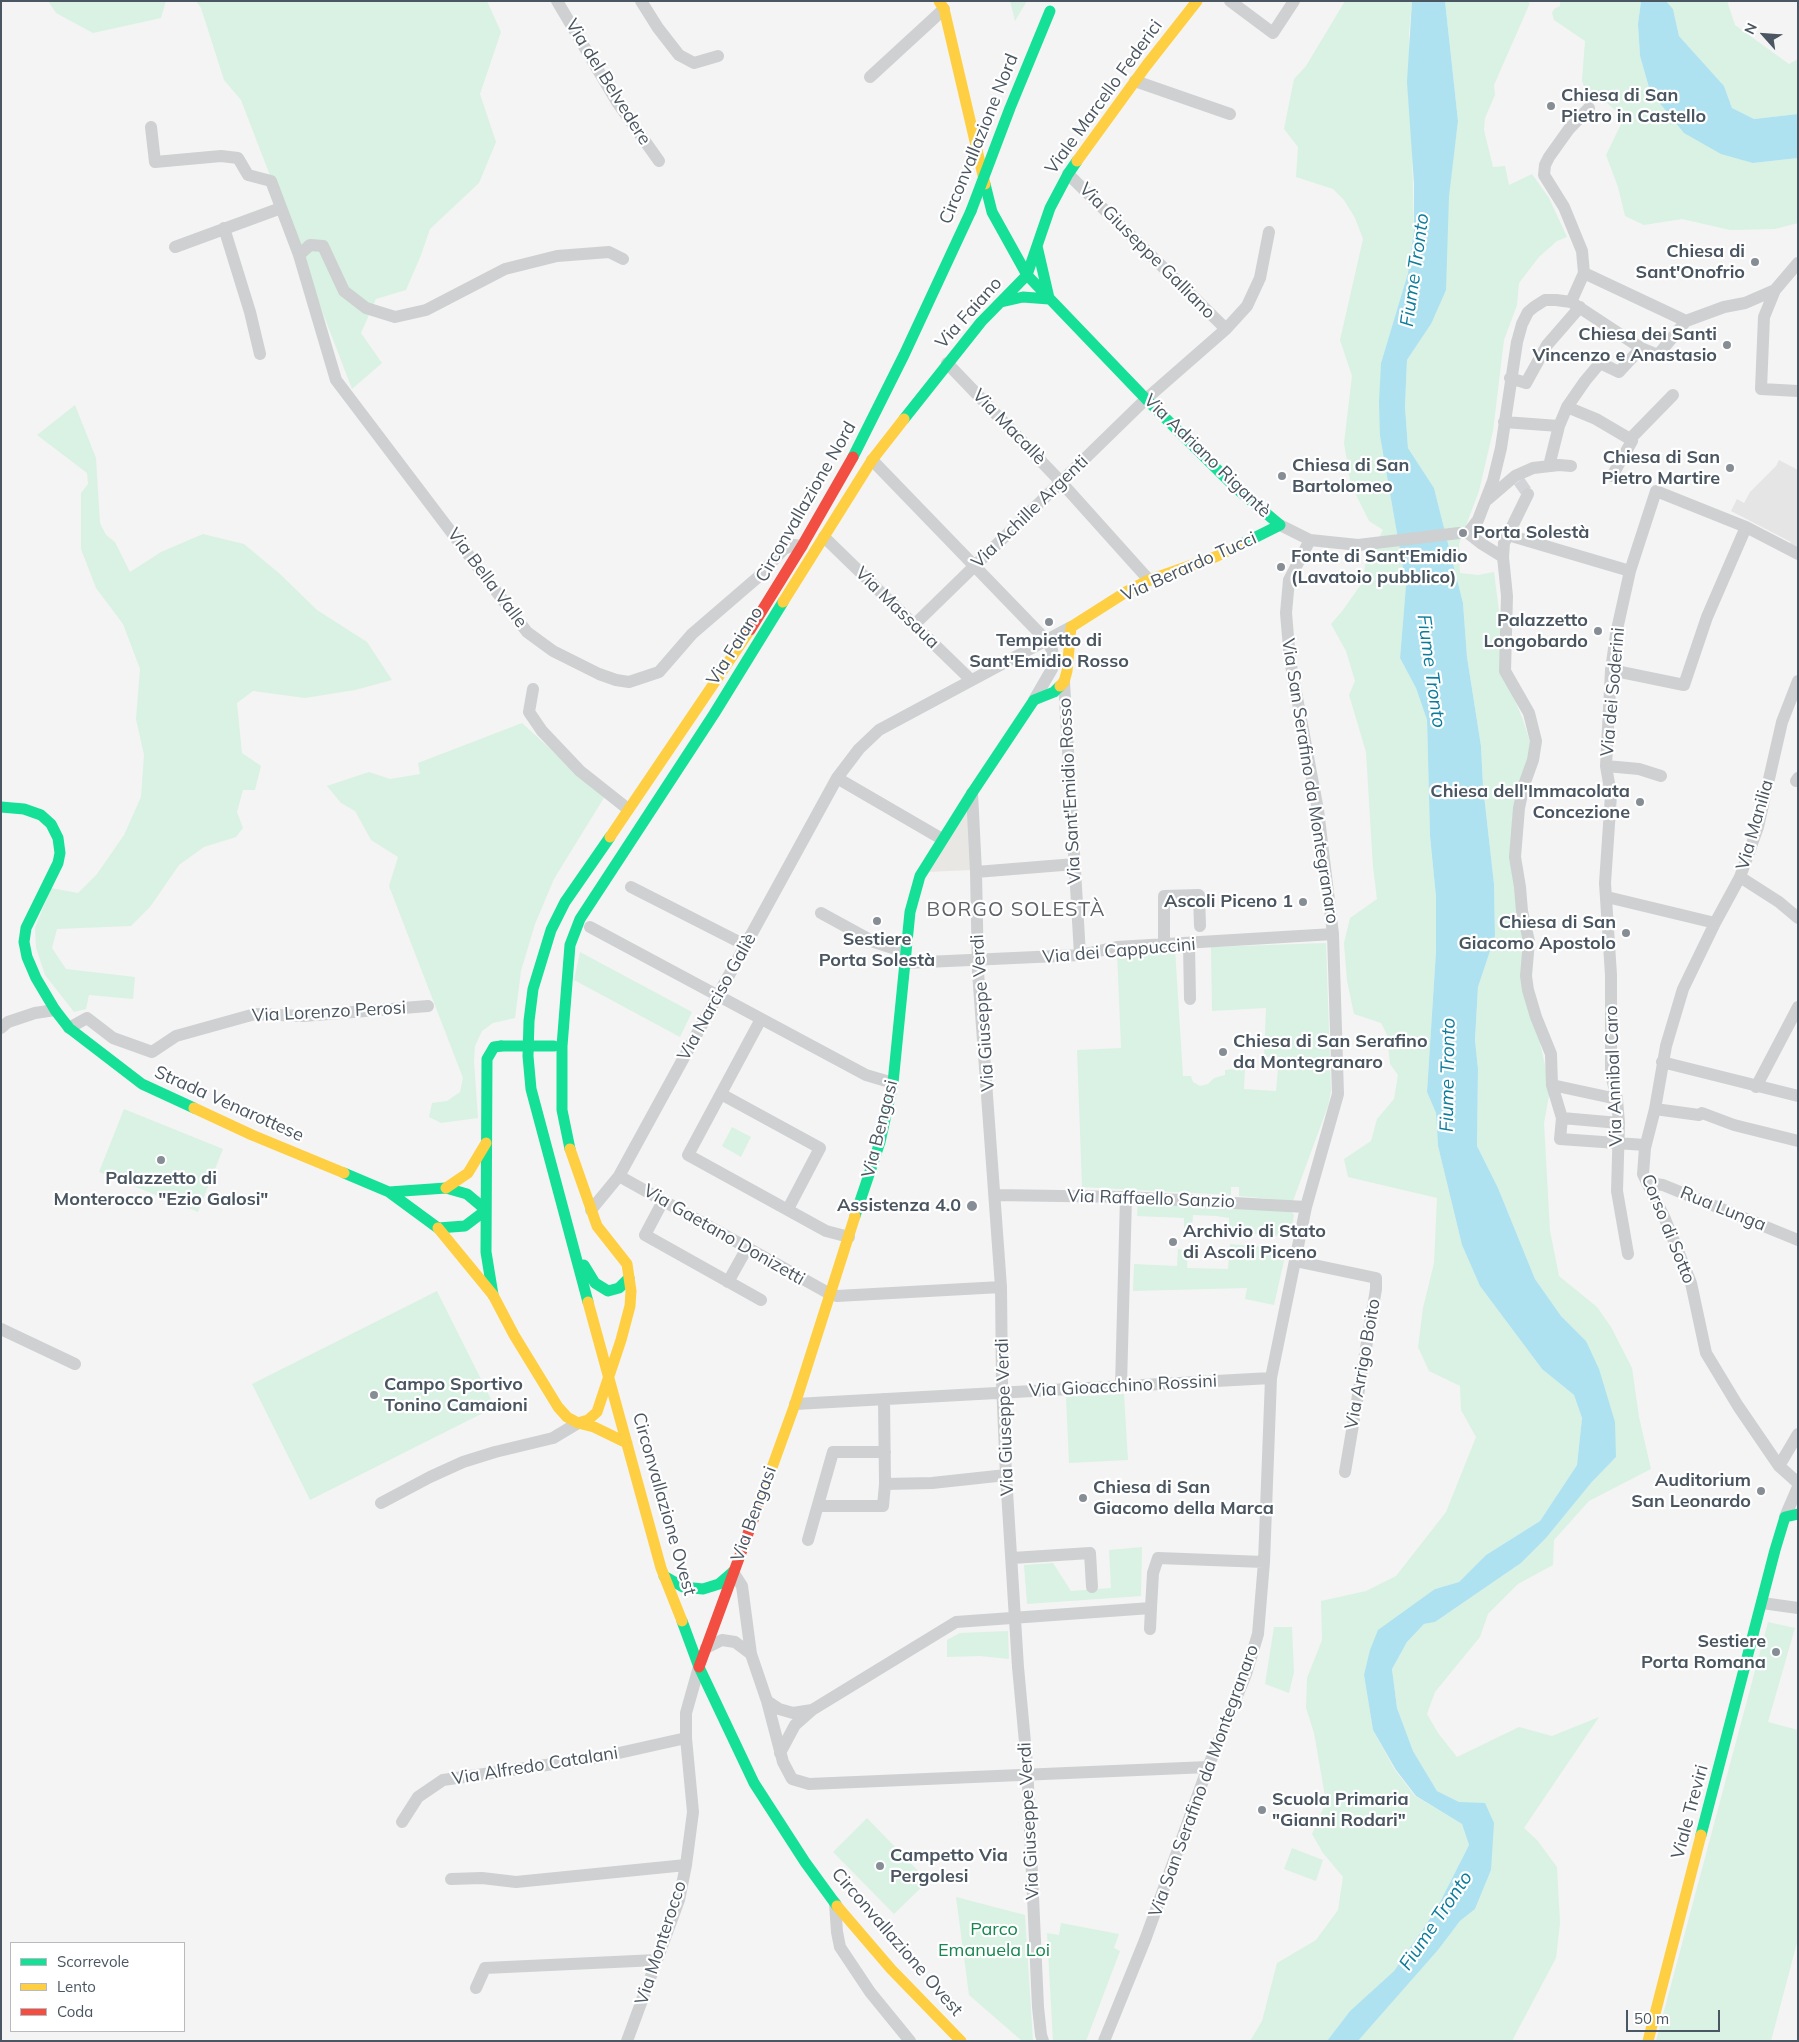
<!DOCTYPE html>
<html>
<head>
<meta charset="utf-8">
<style>
	body { margin:0 }
	#map { position:relative; width:1799px; height:2042px; overflow:hidden; background:#f4f4f4; font-family:Mulish,sans-serif }
	canvas { display:block }
	.frame { position:absolute; inset:0; border:2px solid #4a5661; pointer-events:none }
	.legend { position:absolute; left:10px; top:1942px; width:175px; height:90px; box-sizing:border-box; background:#fff; border:1px solid #b7bbc0; margin:0; padding:6px 9px; list-style:none; font-size:15px; color:#4a5661 }
	.legend li { display:flex; align-items:center; gap:10px; height:25px }
	.legend b { width:25px; border:1px solid #b7bbc0 }
	.north { position:absolute; left:1739px; top:10px; width:50px; height:50px; -webkit-text-stroke:4px #fff; paint-order:stroke; rotate:296deg; font-size:14px; font-weight:700; line-height:20px; text-align:center; color:#4a5661 }
	.north::after { content:''; display:block; margin:auto; width:18px; height:22px; background:#4a5661; clip-path:polygon(50% 0,100% 100%,50% 72%,0 100%) }
	.scale { position:absolute; left:1626px; top:2010px; width:94px; height:22px; box-sizing:border-box; border:2px solid #4a5661; border-top:0; padding-left:6px; font-size:15px; line-height:18px; white-space:nowrap; color:#4a5661; -webkit-text-stroke:4px #fff; paint-order:stroke }
</style>
</head>
<body>
<div id="map">
<canvas width="1799" height="2042"></canvas>
<div class="frame"></div>
<ul class="legend">
<li><b style="height:6px;background:#16e098"></b>Scorrevole</li>
<li><b style="height:6px;background:#ffcf43"></b>Lento</li>
<li><b style="height:6px;background:#f24e42"></b>Coda</li>
</ul>
<div class="north">N</div>
<div class="scale">50 m</div>
</div>
<script>
const g = document.querySelector('canvas').getContext('2d');
g.lineJoin = 'round';
function fillPath(path, color) {
  g.fillStyle = color;
  g.fill(path, 'evenodd');
}
function toPath(rows) {
  const path = new Path2D();
  for (const r of rows) {
    path.moveTo(r[0], r[1]);
    for (let i = 2; i < r.length; i += 2) path.lineTo(r[i], r[i + 1]);
  }
  return path;
}
function stroke(path, color, width, dash) {
  g.strokeStyle = color;
  g.lineWidth = width;
  g.lineCap = dash ? 'butt' : 'round';
  g.setLineDash(dash || []);
  g.stroke(path);
}
function label(font, color, halo, rows, align = 'center') {
  g.font = font + ' Mulish,sans-serif';
  g.lineWidth = 4.5;
  g.setLineDash([]);
  g.textBaseline = 'middle';
  g.strokeStyle = halo;
  g.fillStyle = color;
  for (const [text, x, y, turn = 0] of rows) {
    g.save();
    g.translate(x, y);
    g.rotate((+turn || 0) * Math.PI / 180);
    g.textAlign = isNaN(turn) ? turn : align;
    if (halo) g.strokeText(text, 0, 0);
    g.fillText(text, 0, 0);
    g.restore();
  }
}
const commercial = toPath([
	[969,808,972,870,928,872]
]);
const education = toPath([
	[1779,460,1798,470,1798,549,1789,545,1791,542,1731,511,1737,499,1744,503,1750,492,1776,466]
]);
const green = toPath([
	[48,1,166,1,161,18,93,33,56,13],
	[196,1,487,1,501,32,480,94,496,142,479,183,430,229,421,255,406,290,376,299,361,333,382,363,352,389,241,100,224,80,201,8],
	[1010,1,1027,1,1015,21],
	[1345,1,1412,1,1409,33,1414,230,1408,273,1381,363,1380,436,1406,585,1400,658,1416,688,1427,720,1430,836,1436,897,1436,951,1427,1092,1436,1113,1438,1146,1462,1245,1480,1286,1542,1369,1574,1395,1582,1418,1577,1465,1540,1521,1486,1555,1459,1582,1435,1589,1364,1675,1373,1730,1395,1770,1415,1796,1462,1824,1469,1845,1436,1910,1394,1971,1350,2011,1327,2041,1250,2041,1262,2021,1277,1963,1316,1940,1338,1910,1343,1877,1323,1853,1312,1834,1326,1802,1314,1733,1306,1708,1307,1678,1322,1640,1321,1601,1366,1591,1396,1576,1446,1512,1476,1437,1461,1410,1460,1386,1429,1371,1418,1347,1423,1308,1434,1263,1437,1198,1348,1177,1344,1159,1371,1141,1377,1119,1394,1099,1398,1075,1390,1064,1387,1035,1381,1023,1354,1014,1347,981,1344,943,1350,918,1377,899,1373,867,1366,752,1349,695,1355,681,1346,651,1331,624,1343,610,1364,580,1365,565,1383,530,1369,521,1351,485,1344,443,1352,376,1340,340,1363,239,1355,218,1344,200,1333,189,1296,177,1298,147,1284,129,1294,79,1306,66],
	[1445,1,1525,1,1530,3,1494,85,1495,95,1485,118,1484,130,1493,167,1505,166,1509,185,1532,174,1549,198,1567,237,1557,241,1539,257,1519,283,1517,305,1504,340,1493,431,1479,491,1459,544,1460,573,1478,575,1494,572,1502,635,1504,673,1523,720,1530,742,1515,858,1539,1038,1546,1070,1549,1096,1544,1123,1550,1231,1559,1276,1597,1307,1611,1327,1632,1368,1639,1417,1651,1469,1589,1501,1554,1540,1553,1565,1518,1584,1488,1614,1480,1637,1435,1692,1427,1714,1438,1733,1457,1757,1519,1727,1552,1736,1599,1717,1524,1828,1537,1840,1557,1867,1560,1923,1556,1958,1512,2041,1358,2041,1438,1950,1460,1921,1475,1909,1491,1870,1459,1802,1437,1791,1413,1751,1397,1708,1392,1669,1407,1642,1424,1624,1435,1622,1521,1563,1546,1538,1591,1483,1616,1457,1586,1341,1561,1316,1535,1279,1498,1188,1477,1146,1478,1069,1475,1040,1478,987,1495,936,1494,884,1483,786,1481,746,1467,657,1463,603,1434,488,1408,448,1405,407,1407,360,1431,324,1458,121],
	[1560,1,1641,1,1638,24,1640,56,1650,91,1753,163,1798,158,1798,223,1775,229,1730,230,1682,219,1644,225,1625,216,1618,187,1606,155,1624,118,1599,96,1588,101,1582,80,1585,41,1554,20,1552,13,1554,9,1560,6],
	[1666,1,1727,1,1735,25,1789,64,1798,59,1798,114,1754,119,1732,108,1724,86,1679,36,1673,9],
	[75,405,96,458,100,523,106,535,115,542,130,572,161,552,203,534,244,544,280,574,317,610,367,642,392,680,355,690,305,698,253,691,237,703,242,753,261,766,255,790,243,790,237,812,243,828,236,837,204,847,179,865,150,907,131,926,57,929,52,948,66,969,135,977,133,999,89,995,86,1009,74,1012,45,975,36,948,35,928,51,888,78,893,97,874,124,835,141,797,144,755,136,719,140,669,123,624,96,588,81,549,81,493,88,484,87,473,37,435],
	[522,723,569,766,605,796,554,879,535,924,521,971,515,1018,493,1023,482,1031,475,1046,474,1061,478,1118,441,1123,429,1117,432,1103,447,1101,460,1092,463,1078,389,886,398,857,371,840,355,811,341,803,327,786,369,772,390,779,420,774,418,763],
	[1326,943,1331,1091,1328,1106,1293,1201,1239,1196,1239,1187,1231,1187,1231,1195,1082,1187,1077,1050,1121,1048,1117,951,1175,949,1183,1076,1191,1076,1193,1082,1200,1086,1208,1084,1214,1078,1225,1075,1225,1070,1245,1068,1244,1089,1276,1091,1279,1057,1264,1057,1266,1008,1212,1011,1211,947],
	[580,952,692,1012,680,1037,574,980],
	[124,1109,223,1149,198,1212,99,1172],
	[732,1127,751,1137,741,1157,722,1146],
	[1138,1200,1291,1211,1294,1215,1292,1226,1280,1236,1230,1232,1229,1218,1216,1216,1193,1215,1192,1229,1184,1229,1184,1218,1137,1216],
	[1230,1244,1278,1248,1286,1252,1274,1305,1245,1299,1247,1288,1133,1291,1134,1264,1177,1266,1178,1249,1188,1250,1187,1268,1228,1269],
	[437,1291,495,1407,310,1500,252,1384],
	[1124,1394,1128,1460,1069,1463,1066,1397],
	[1142,1547,1141,1596,1027,1604,1024,1565,1053,1563,1071,1591,1111,1588,1109,1550],
	[1768,1622,1795,1628,1768,1722,1798,1730,1798,1939,1771,2041,1656,2041],
	[1274,1627,1292,1627,1294,1672,1289,1693,1265,1684],
	[1008,1631,1009,1659,980,1656,947,1657,947,1640,960,1633],
	[867,1818,928,1881,894,1914,833,1852],
	[1292,1848,1323,1860,1316,1881,1284,1869],
	[956,1897,1025,1915,1033,2041,1022,2041,969,1995],
	[1061,1923,1119,1934,1114,1948,1120,1951,1086,2041,1053,2041,1047,1933,1059,1935]
]);
const water = toPath([
	[1412,1,1445,1,1458,121,1449,196,1446,290,1431,324,1407,360,1405,407,1408,448,1434,488,1463,603,1467,657,1481,746,1483,786,1494,884,1495,936,1478,987,1475,1040,1478,1069,1477,1146,1498,1188,1535,1279,1561,1316,1586,1341,1599,1369,1615,1422,1616,1457,1591,1483,1546,1538,1521,1563,1435,1622,1424,1624,1407,1642,1392,1669,1397,1708,1413,1751,1437,1791,1459,1802,1485,1803,1494,1823,1491,1870,1475,1909,1460,1921,1438,1950,1358,2041,1327,2041,1350,2011,1394,1971,1436,1910,1469,1845,1462,1824,1416,1796,1396,1770,1373,1730,1364,1675,1370,1650,1378,1630,1435,1589,1459,1582,1486,1555,1540,1521,1577,1465,1582,1418,1574,1395,1542,1369,1480,1286,1462,1245,1438,1146,1436,1113,1427,1092,1436,951,1436,897,1430,836,1427,720,1416,688,1400,658,1406,585,1380,436,1379,402,1381,363,1408,273,1414,230,1414,184,1407,82],
	[1641,1,1666,1,1673,9,1679,36,1724,86,1732,108,1754,119,1798,114,1798,158,1753,163,1721,154,1684,133,1650,91,1640,56,1638,24]
]);
const streetTunnel = toPath([
	[1519,481,1528,494]
]);
const street = toPath([
	[557,1,617,102,659,161],
	[641,1,658,28,679,55,694,63,718,56],
	[1230,1,1273,33,1294,1],
	[870,77,944,9],
	[1135,81,1230,114],
	[151,127,155,162,221,156,238,158,248,175,271,181,299,255],
	[1068,174,1226,329],
	[224,228,250,312,260,354],
	[175,247,281,208],
	[623,259,609,252,557,256,505,269,426,310,395,317,366,308,344,291,323,246,310,245,299,255,336,380,527,632,553,651,599,674,616,680,629,682,659,672,692,634,757,578,784,549,794,545,802,546],
	[1798,263,1775,290,1764,317,1761,389,1798,391],
	[1584,273,1686,321],
	[1571,302,1584,273,1582,251,1564,207,1544,175,1545,165,1549,157,1569,129,1589,108],
	[947,363,1061,482,1149,580],
	[1510,378,1526,383,1547,345,1580,307],
	[1567,407,1596,419,1630,439],
	[1504,422,1559,426],
	[872,460,1047,641,1052,650,1054,660,1052,669,1034,700],
	[1549,466,1559,426,1567,407,1585,381,1600,363,1619,372,1641,348],
	[1612,476,1632,441,1630,439,1673,395],
	[1487,500,1515,476,1533,468,1559,465,1571,466],
	[1280,525,1310,540,1358,545,1459,533],
	[1508,535,1630,571],
	[824,537,971,680],
	[1503,557,1504,543,1528,494],
	[914,625,1146,399,1226,329,1247,306,1260,278,1269,232],
	[1611,670,1684,685,1707,617,1746,527],
	[1798,681,1782,722,1758,827,1740,877,1715,923,1683,989,1666,1046,1655,1109,1645,1148,1643,1174,1665,1219,1691,1283,1706,1353,1738,1406,1779,1466,1798,1483],
	[1064,682,1080,955],
	[533,689,529,712,542,731,580,771,628,809],
	[1606,766,1639,769,1661,776],
	[837,778,942,839],
	[1796,781,1798,778],
	[972,793,976,872,978,972,1001,1287,1002,1383,1006,1475,1018,1667,1027,1764,1038,2007,1041,2035,1043,2041],
	[976,872,1075,864],
	[1740,877,1779,902,1798,918],
	[631,887,745,945],
	[1607,897,1715,923],
	[821,913,874,942,905,952],
	[590,927,866,1075,893,1083],
	[1189,944,1190,999],
	[1164,945,1164,896,1199,895,1200,926],
	[904,963,1080,955,1117,947,1333,934],
	[761,1019,688,1155,826,1231,849,1237],
	[1,1028,8,1022,35,1013,55,1010],
	[69,1028,87,1018,113,1038,152,1052,176,1036,255,1014,303,1016,428,1006],
	[1662,1062,1798,1096],
	[1552,1085,1617,1099],
	[1756,1087,1798,1007],
	[721,1094,820,1148,788,1209],
	[1655,1109,1699,1115,1702,1113,1734,1125,1798,1141],
	[1562,1118,1619,1123],
	[1645,1145,1560,1139,1562,1118,1552,1085,1551,1054,1536,1017,1528,990,1526,976,1529,941,1522,911,1520,887,1515,857,1519,808,1524,785,1533,760,1536,741,1529,713,1505,671,1507,596,1503,557,1482,544,1468,533,1478,520,1493,481,1501,448,1517,342,1522,324,1528,312,1534,307,1545,300,1556,300,1571,302,1641,348,1658,355,1686,321,1724,307,1745,303,1775,290],
	[619,1176,830,1294,837,1296,1001,1287],
	[1647,1183,1663,1185,1798,1240],
	[996,1195,1126,1197,1306,1207],
	[663,1201,645,1235,761,1300],
	[591,1210,619,1176,837,778,859,749,879,730,1071,627],
	[1628,1254,1617,1191,1619,1123,1617,1099,1611,1074,1611,975,1605,883,1611,795,1606,766,1611,670,1616,634,1630,571,1656,491,1746,527,1798,554],
	[1295,1261,1376,1278,1376,1289,1345,1472],
	[728,1282,747,1248],
	[1,1329,75,1364],
	[1121,1386,1126,1197],
	[795,1404,1271,1378],
	[1779,1466,1798,1434],
	[885,1484,932,1483,1006,1475],
	[381,1503,430,1477,463,1462,495,1452,553,1438,578,1423],
	[818,1506,883,1506,885,1484,884,1399],
	[1785,1517,1798,1487],
	[808,1540,833,1452,885,1452],
	[1012,1558,1090,1553,1092,1587],
	[733,1572,742,1586,751,1654,767,1701,783,1762,792,1779,809,1784,1208,1767],
	[1762,1603,1798,1608],
	[1150,1629,1151,1608],
	[706,1648,722,1640,735,1642,751,1654],
	[767,1701,779,1709,793,1713,812,1710,956,1622,1151,1608,1153,1573,1158,1558,1264,1562],
	[780,1753,795,1725,812,1710],
	[402,1822,418,1797,443,1780,601,1757,686,1738],
	[451,1879,482,1878,516,1882,686,1865],
	[835,1903,837,1932,840,1947,870,1992,910,2041],
	[476,1988,485,1968,657,1960],
	[627,2041,679,1900,686,1865,693,1812,686,1738,686,1713,699,1667],
	[1104,2041,1145,1940,1208,1767,1246,1674,1258,1634,1264,1562,1271,1378,1306,1207,1338,1094,1333,934,1318,810,1290,660,1286,613,1289,580,1310,540]
]);
const fast = toPath([
	[985,184,992,212,1027,275,1146,399,1236,488,1280,525,1238,546],
	[1037,246,1049,298],
	[1001,302,1023,297,1049,299],
	[904,419,981,322,1027,275,1050,208,1068,174,1077,161],
	[853,457,904,355,971,211],
	[1,807,24,809,41,815,51,824,58,838,60,853,58,863,26,928,24,942,27,957,36,978,55,1010,69,1028,142,1084,194,1108],
	[570,1149,562,1110,562,1046,570,945,580,919,714,714,783,602],
	[344,1173,389,1192,438,1228,465,1226,486,1210],
	[389,1192,446,1188,467,1194,486,1210],
	[855,1216,880,1142,893,1083,910,912,920,876,972,793,1034,700,1054,692,1060,686],
	[584,1265,595,1283,608,1291,619,1288,629,1278],
	[493,1295,486,1252,487,1059,494,1047,501,1046],
	[588,1302,531,1089,528,1056,529,1021,533,989,551,930,565,902,610,837],
	[664,1576,683,1587,703,1589,719,1584,733,1572],
	[682,1621,699,1667,754,1783,805,1862,837,1906],
	[1701,1835,1775,1550,1785,1517,1798,1514]
]);
const slow = toPath([
	[939,1,944,9,985,184],
	[1077,161,1146,66,1197,1],
	[783,602,872,460,904,419],
	[1060,686,1064,682,1067,671,1071,627,1126,592,1149,580,1215,557,1238,546],
	[610,837,750,630],
	[194,1108,252,1135,344,1173],
	[570,1149,597,1226,627,1264,631,1291,630,1306,621,1340,597,1412,588,1420,578,1423],
	[446,1188,468,1173,486,1143],
	[438,1228,493,1295,514,1335,558,1407,567,1417,578,1423,594,1427,627,1443],
	[588,1302,661,1568,682,1621],
	[757,1509,795,1404,855,1216],
	[837,1906,891,1969,961,2041],
	[1648,2041,1701,1835]
]);
const jam = toPath([
	[750,630,802,546,853,457],
	[699,1667,757,1509]
]);
const fastBridge = toPath([
	[971,211,1010,108,1050,11],
	[501,1046,554,1046]
]);
const markers = [
	[1551,106,5,"#868d94"],
	[1755,262,5,"#868d94"],
	[1727,345,5,"#868d94"],
	[1730,468,5,"#868d94"],
	[1282,476,5,"#868d94"],
	[1463,533,5,"#868d94"],
	[1281,567,5,"#868d94"],
	[1049,622,5,"#868d94"],
	[1598,631,5,"#868d94"],
	[1640,802,5,"#868d94"],
	[1303,902,5,"#868d94"],
	[877,921,5,"#868d94"],
	[1626,933,5,"#868d94"],
	[1223,1052,5,"#868d94"],
	[161,1160,5,"#868d94"],
	[972,1206,6,"#868d94"],
	[1173,1242,5,"#868d94"],
	[374,1395,5,"#868d94"],
	[1761,1491,5,"#868d94"],
	[1083,1498,5,"#868d94"],
	[1776,1652,5,"#868d94"],
	[1262,1810,5,"#868d94"],
	[880,1866,5,"#868d94"]
];
const streetNames = [
	["Via del Belvedere",608,82,58],
	["Viale Marcello Federici",1104,97,-54],
	["Circonvallazione Nord",979,139,-68],
	["Via Giuseppe Galliano",1147,251,45],
	["Via Faiano",969,313,-48],
	["Via Macallè",1009,427,46],
	["Via Adriano Rigantè",1207,456,44],
	["Circonvallazione Nord",806,502,-60],
	["Via Achille Argenti",1030,512,-44],
	["Via Berardo Tucci",1189,567,-24],
	["Via Bella Valle",487,578,53],
	["Via Massaua",897,608,44],
	["Via Faiano",735,646,-58],
	["Via dei Soderini",1613,692,-85],
	["Via San Serafino da Montegranaro",1310,781,81],
	["Via Sant'Emidio Rosso",1070,791,-93],
	["Via Manilia",1755,825,-74],
	["Via dei Cappuccini",1119,951,-5],
	["Via Narciso Galiè",717,997,-61],
	["Via Lorenzo Perosi",329,1012,-3],
	["Via Giuseppe Verdi",983,1013,-94],
	["Via Annibal Caro",1614,1076,-92],
	["Strada Venarottese",229,1104,24],
	["Via Bengasi",880,1129,-76],
	["Via Raffaello Sanzio",1151,1199,2],
	["Rua Lunga",1723,1209,22],
	["Corso di Sotto",1668,1229,68],
	["Via Gaetano Donizetti",724,1235,30],
	["Via Arrigo Boito",1363,1364,-80],
	["Via Gioacchino Rossini",1123,1386,-3],
	["Via Giuseppe Verdi",1005,1417,-92],
	["Circonvallazione Ovest",664,1504,74],
	["Via Bengasi",754,1514,-70],
	["Via Alfredo Catalani",535,1766,-9],
	["Via San Serafino da Montegranaro",1204,1781,-70],
	["Viale Treviri",1690,1812,-75],
	["Via Giuseppe Verdi",1029,1821,-93],
	["Circonvallazione Ovest",897,1942,49],
	["Via Monterocco",661,1943,-72]
];
const poiNames = [
	["Chiesa di San",1561,96],
	["Pietro in Castello",1561,117],
	["Chiesa di",1745,252,"right"],
	["Sant'Onofrio",1745,273,"right"],
	["Chiesa dei Santi",1717,335,"right"],
	["Vincenzo e Anastasio",1717,356,"right"],
	["Chiesa di San",1720,458,"right"],
	["Pietro Martire",1720,479,"right"],
	["Chiesa di San",1292,466],
	["Bartolomeo",1292,487],
	["Porta Solestà",1473,533],
	["Fonte di Sant'Emidio",1291,557],
	["(Lavatoio pubblico)",1291,578],
	["Palazzetto",1588,621,"right"],
	["Longobardo",1588,642,"right"],
	["Tempietto di",1049,641,"center"],
	["Sant'Emidio Rosso",1049,662,"center"],
	["Chiesa dell'Immacolata",1630,792,"right"],
	["Concezione",1630,813,"right"],
	["Ascoli Piceno 1",1293,902,"right"],
	["Chiesa di San",1616,923,"right"],
	["Giacomo Apostolo",1616,944,"right"],
	["Sestiere",877,940,"center"],
	["Porta Solestà",877,961,"center"],
	["Chiesa di San Serafino",1233,1042],
	["da Montegranaro",1233,1063],
	["Palazzetto di",161,1179,"center"],
	["Monterocco \"Ezio Galosi\"",161,1200,"center"],
	["Assistenza 4.0",961,1206,"right"],
	["Archivio di Stato",1183,1232],
	["di Ascoli Piceno",1183,1253],
	["Campo Sportivo",384,1385],
	["Tonino Camaioni",384,1406],
	["Auditorium",1751,1481,"right"],
	["San Leonardo",1751,1502,"right"],
	["Chiesa di San",1093,1488],
	["Giacomo della Marca",1093,1509],
	["Sestiere",1766,1642,"right"],
	["Porta Romana",1766,1663,"right"],
	["Scuola Primaria",1272,1800],
	["\"Gianni Rodari\"",1272,1821],
	["Campetto Via",890,1856],
	["Pergolesi",890,1877]
];
const parkNames = [
	["Parco",994,1930],
	["Emanuela Loi",994,1951]
];
const waterNames = [
	["Fiume Tronto",1415,270,-82],
	["Fiume Tronto",1431,671,82],
	["Fiume Tronto",1448,1075,-89],
	["Fiume Tronto",1436,1921,-56]
];
const quarterNames = [
	["BORGO SOLESTÀ",1016,910]
];
fillPath(commercial, '#e8e7e3');
fillPath(education, '#e6e5e6');
fillPath(green, '#d9f2e3');
fillPath(water, '#aee2f0');
stroke(streetTunnel, '#d2d4d7', 12, [12, 6]);
stroke(street, '#ced0d2', 12);
stroke(fast, '#16e098', 11);
stroke(slow, '#ffcf43', 11);
stroke(jam, '#f24e42', 11);
stroke(fastBridge, '#16e098', 11);
for (const [x, y, r, color] of markers) {
  const dot = new Path2D();
  dot.arc(x, y, r, 0, 2 * Math.PI);
  g.fillStyle = color;
  g.fill(dot);
  stroke(dot, '#fff', 2);
}
label('18px', '#4a5661', '#fff', streetNames);
label('bold 18px', '#4a5661', '#fff', poiNames, 'left');
label('18px', '#17864f', '#fff', parkNames);
label('italic 19px', '#0c7c9b', '#fff', waterNames);
g.letterSpacing = '1px';
label('20px', '#5f6368', '#fff', quarterNames);
g.letterSpacing = '0px';
</script>
</body>
</html>
